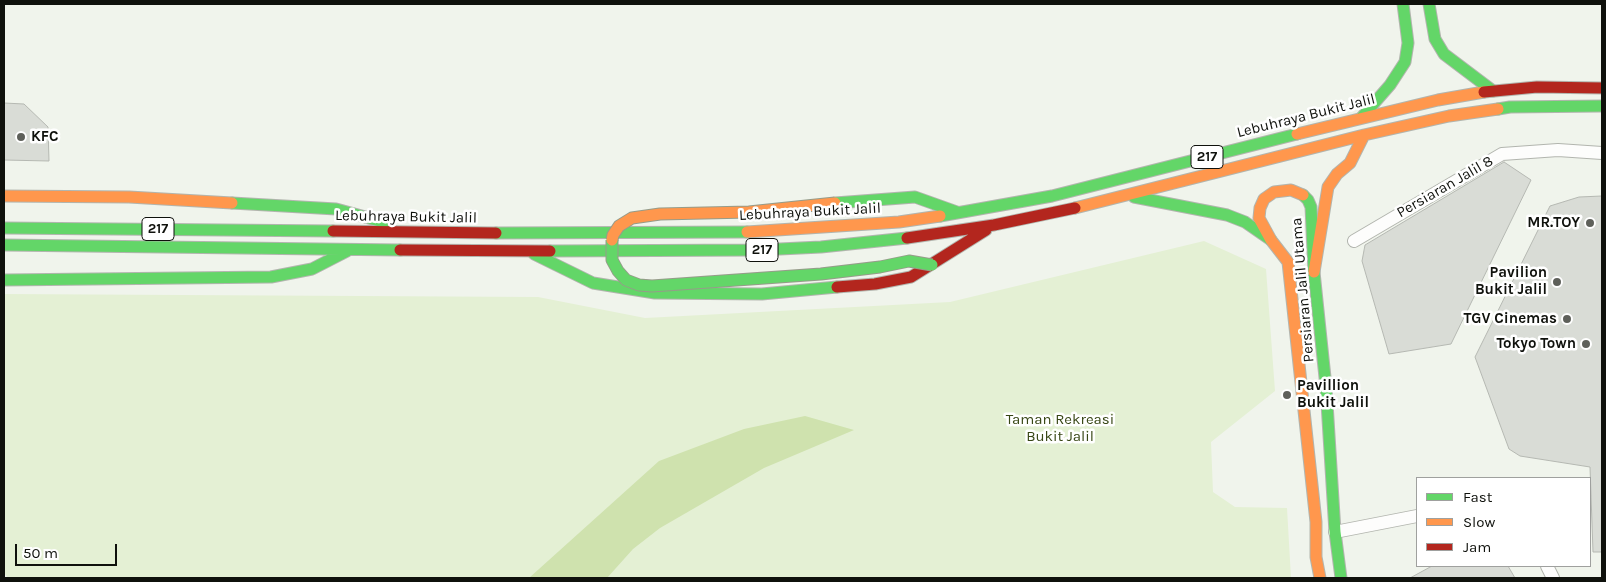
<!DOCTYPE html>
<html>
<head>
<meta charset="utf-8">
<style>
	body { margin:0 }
	#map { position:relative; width:1606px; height:582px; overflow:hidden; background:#f0f4ec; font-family:Karla,sans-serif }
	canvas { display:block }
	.frame { position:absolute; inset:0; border:5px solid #0f110c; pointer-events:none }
	.legend { position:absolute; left:1416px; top:477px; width:175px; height:90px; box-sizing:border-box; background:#fff; border:1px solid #9fa09e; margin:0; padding:6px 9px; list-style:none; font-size:15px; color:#0f110c }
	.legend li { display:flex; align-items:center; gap:10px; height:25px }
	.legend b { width:25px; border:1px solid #9fa09e }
	.scale { position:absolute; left:15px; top:544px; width:102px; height:22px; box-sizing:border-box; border:2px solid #0f110c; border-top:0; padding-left:6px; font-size:15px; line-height:18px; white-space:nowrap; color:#0f110c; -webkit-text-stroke:4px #fff; paint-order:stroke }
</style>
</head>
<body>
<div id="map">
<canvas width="1606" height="582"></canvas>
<div class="frame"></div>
<ul class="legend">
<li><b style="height:6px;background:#63d668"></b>Fast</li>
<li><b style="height:6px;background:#ff974d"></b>Slow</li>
<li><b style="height:6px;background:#b3261e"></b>Jam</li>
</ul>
<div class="scale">50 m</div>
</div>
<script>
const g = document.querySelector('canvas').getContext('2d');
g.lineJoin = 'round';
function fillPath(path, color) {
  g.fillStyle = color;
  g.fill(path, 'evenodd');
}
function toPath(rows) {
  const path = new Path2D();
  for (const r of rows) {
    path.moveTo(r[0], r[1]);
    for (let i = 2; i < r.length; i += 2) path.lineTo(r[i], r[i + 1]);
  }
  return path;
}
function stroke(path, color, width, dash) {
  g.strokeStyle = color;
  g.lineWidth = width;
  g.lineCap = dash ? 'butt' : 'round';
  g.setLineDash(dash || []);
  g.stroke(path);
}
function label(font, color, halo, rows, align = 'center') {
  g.font = font + ' Karla,sans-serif';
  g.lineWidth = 5;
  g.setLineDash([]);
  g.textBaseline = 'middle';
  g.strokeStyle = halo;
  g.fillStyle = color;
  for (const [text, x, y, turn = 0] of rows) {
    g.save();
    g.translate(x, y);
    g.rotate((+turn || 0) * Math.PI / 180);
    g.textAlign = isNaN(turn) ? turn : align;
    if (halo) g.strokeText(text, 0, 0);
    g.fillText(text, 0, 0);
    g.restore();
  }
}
const green = toPath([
	[1204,241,1266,269,1275,391,1211,442,1213,492,1235,507,1287,508,1291,578,8,578,4,573,4,294,538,297,645,318,950,302]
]);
const water = toPath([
	[805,416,854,430,764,468,660,528,633,549,607,578,529,578,659,461,744,429]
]);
const building = toPath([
	[4,103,24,104,48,127,49,161,4,160,4,103],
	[1504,162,1531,180,1451,344,1389,354,1362,261,1365,245,1504,162],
	[1602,196,1602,552,1593,552,1590,467,1520,456,1509,449,1475,357,1550,206,1579,197,1602,196],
	[1432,566,1508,566,1515,578,1410,578,1432,566]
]);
const street = toPath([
	[1354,241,1502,154,1558,150,1602,153],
	[1335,532,1417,516],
	[1547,566,1553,578]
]);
const fast = toPath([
	[1429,4,1435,39,1444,54,1493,91],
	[1498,109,1510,107,1602,106],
	[1362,117,1390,85,1405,62,1408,43,1403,4],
	[1303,195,1308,200,1311,207,1314,272,1326,387,1335,532,1341,578],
	[1134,197,1227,215,1245,222,1271,240],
	[232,203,336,209,387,223],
	[835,203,915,197,957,212],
	[940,216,1052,196,1297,134],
	[4,228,333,231],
	[496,233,747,232],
	[4,245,400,250],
	[550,251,759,250,821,247,907,238],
	[534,254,593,283,655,293,762,294,837,287],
	[4,280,271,277,312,269,347,251]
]);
const slow = toPath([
	[1297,134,1438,100,1484,92],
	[1303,195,1291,190,1274,192,1264,199,1260,208,1259,218,1271,240,1288,262,1316,522,1316,557,1320,578],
	[4,196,129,197,232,203],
	[1075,208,1364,135,1449,116,1498,109],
	[747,232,899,222,940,216],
	[1314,272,1328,187,1337,174,1350,163,1364,135]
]);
const jam = toPath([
	[1484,92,1537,87,1602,88],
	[333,231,496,233],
	[907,238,994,225,1075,208],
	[400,250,550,251],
	[837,287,875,284,911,277,986,230]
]);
const fastBridge = toPath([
	[612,240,612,260,618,271,626,280,639,285,652,286,821,274,880,267,909,261,932,265]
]);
const slowBridge = toPath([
	[612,240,613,235,619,226,632,218,660,214,749,212,835,203]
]);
const markers = [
	[21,137,5,"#5e605a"],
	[1590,223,5,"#5e605a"],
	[1557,282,5,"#5e605a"],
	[1567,319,5,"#5e605a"],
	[1586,344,5,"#5e605a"],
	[1287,395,5,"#5e605a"]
];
const shields = [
	[1207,157,32],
	[158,229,32],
	[762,250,32]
];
const shieldNames = [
	["217",1207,157],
	["217",158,229],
	["217",762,250]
];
const streetNames = [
	["Lebuhraya Bukit Jalil",1306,116,-14],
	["Persiaran Jalil 8",1445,187,-30],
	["Lebuhraya Bukit Jalil",810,212,-3],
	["Lebuhraya Bukit Jalil",406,217,1],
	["Persiaran Jalil Utama",1303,290,-95]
];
const poiNames = [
	["KFC",31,137,"left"],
	["MR.TOY",1580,223],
	["Pavilion",1547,273],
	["Bukit Jalil",1547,290],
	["TGV Cinemas",1557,319],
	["Tokyo Town",1576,344],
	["Pavillion",1297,386,"left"],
	["Bukit Jalil",1297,403,"left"]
];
const parkNames = [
	["Taman Rekreasi",1060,420],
	["Bukit Jalil",1060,437]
];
fillPath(green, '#e4f0d4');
fillPath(water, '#cfe2ae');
fillPath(building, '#d9dcd6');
stroke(building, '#b5b8b2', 1);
stroke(street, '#b2b5ae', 14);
stroke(fast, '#b2b5ae', 13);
stroke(slow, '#b2b5ae', 13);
stroke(jam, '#b2b5ae', 13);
stroke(street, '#fdfdfc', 12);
stroke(fast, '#63d668', 11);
stroke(slow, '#ff974d', 11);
stroke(jam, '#b3261e', 11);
stroke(fastBridge, '#969c8a', 13, []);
stroke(slowBridge, '#969c8a', 13, []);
stroke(fastBridge, '#63d668', 11);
stroke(slowBridge, '#ff974d', 11);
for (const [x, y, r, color] of markers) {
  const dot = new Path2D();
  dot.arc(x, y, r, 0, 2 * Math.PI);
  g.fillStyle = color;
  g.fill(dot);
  stroke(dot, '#fff', 2);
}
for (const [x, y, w] of shields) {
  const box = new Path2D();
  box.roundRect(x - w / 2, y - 11.5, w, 23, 4);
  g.fillStyle = '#fff';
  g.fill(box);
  stroke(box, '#0f110c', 1);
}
label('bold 14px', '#0f110c', null, shieldNames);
label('15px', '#0f110c', '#fff', streetNames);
label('bold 15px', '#0f110c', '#fff', poiNames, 'right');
label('15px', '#374614', '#fff', parkNames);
</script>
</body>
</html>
